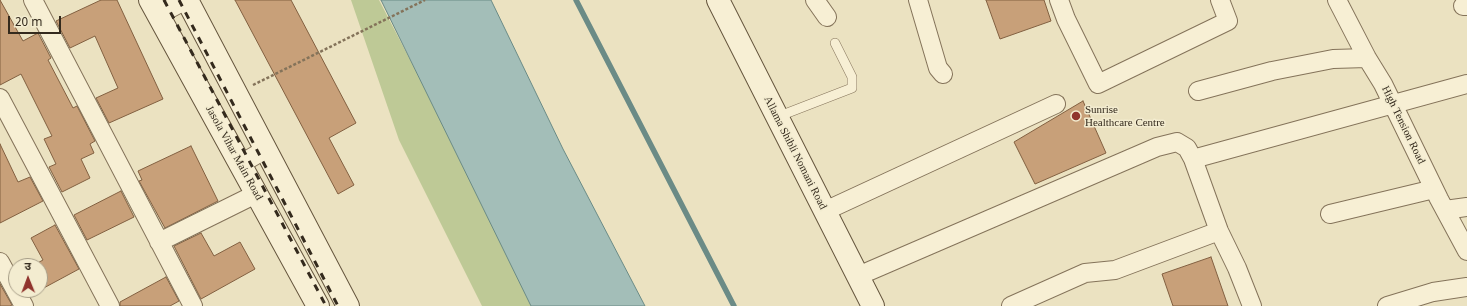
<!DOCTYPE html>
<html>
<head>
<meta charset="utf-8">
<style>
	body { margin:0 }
	#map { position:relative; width:1467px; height:306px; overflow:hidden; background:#ebe2c1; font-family:Georgia,"Noto Sans Devanagari",serif }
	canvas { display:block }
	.north { position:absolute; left:8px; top:258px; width:40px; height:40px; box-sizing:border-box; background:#f3ecd0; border:1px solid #a79e88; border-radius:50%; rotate:359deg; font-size:11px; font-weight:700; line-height:16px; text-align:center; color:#342a1d }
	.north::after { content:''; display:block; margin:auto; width:14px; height:18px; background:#90342d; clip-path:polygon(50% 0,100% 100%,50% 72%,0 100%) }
	.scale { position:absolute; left:8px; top:16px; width:53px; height:18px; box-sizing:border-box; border:2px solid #342a1d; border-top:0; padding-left:5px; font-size:12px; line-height:14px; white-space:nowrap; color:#342a1d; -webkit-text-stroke:3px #f3ecd0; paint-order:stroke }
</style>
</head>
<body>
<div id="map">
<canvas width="1467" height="306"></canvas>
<div class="north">उ</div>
<div class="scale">20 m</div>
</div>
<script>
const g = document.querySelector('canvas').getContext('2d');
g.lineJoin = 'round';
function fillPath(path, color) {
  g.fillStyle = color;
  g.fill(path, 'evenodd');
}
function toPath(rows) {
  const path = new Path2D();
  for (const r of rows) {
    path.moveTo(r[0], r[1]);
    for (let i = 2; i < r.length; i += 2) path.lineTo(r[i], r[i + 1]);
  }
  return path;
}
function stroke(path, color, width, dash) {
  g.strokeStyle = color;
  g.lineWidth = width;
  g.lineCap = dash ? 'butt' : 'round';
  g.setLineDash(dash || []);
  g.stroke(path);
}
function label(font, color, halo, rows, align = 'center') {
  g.font = font + ' Georgia,serif';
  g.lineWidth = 3;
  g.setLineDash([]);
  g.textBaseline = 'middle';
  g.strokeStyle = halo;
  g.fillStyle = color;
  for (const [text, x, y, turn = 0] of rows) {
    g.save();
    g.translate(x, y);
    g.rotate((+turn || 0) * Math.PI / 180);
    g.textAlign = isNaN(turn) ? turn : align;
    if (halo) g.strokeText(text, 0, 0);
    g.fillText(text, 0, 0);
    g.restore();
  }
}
const green = toPath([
	[351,0,379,0,515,262,540,306,482,306,399,140]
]);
const water = toPath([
	[381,0,491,0,563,149,645,306,531,306,381,0]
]);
const stream = toPath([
	[576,0,734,306]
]);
const building = toPath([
	[0,0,23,41,38,33,51,58,48,60,73,108,77,106,95,141,90,144,94,153,81,159,90,178,62,192,49,167,56,164,44,139,52,136,21,74,0,85,0,0],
	[101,0,117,0,163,99,109,123,96,98,118,88,95,36,70,48,56,21,101,0],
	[235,0,291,0,356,123,329,138,354,185,338,194,235,0],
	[986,0,1044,0,1051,21,1000,39,986,0],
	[1083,101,1106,153,1035,184,1014,142,1083,101],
	[0,144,18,182,30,177,43,201,0,223,0,144],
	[191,146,218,201,165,228,139,181,142,180,138,171,191,146],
	[121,191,134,217,87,240,74,215,121,191],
	[55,225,79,269,40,290,40,266,32,266,43,260,31,238,55,225],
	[201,233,214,256,240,242,255,269,201,299,174,246,201,233],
	[1211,257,1228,306,1173,306,1162,274,1211,257],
	[166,277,179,301,170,306,120,306,120,302,166,277],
	[0,284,12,305,10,306,0,306,0,284],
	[27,290,40,290,30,295,27,290]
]);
const path = toPath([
	[253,85,425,0]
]);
const lane = toPath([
	[777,117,852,88,852,77,835,43]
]);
const street = toPath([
	[33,0,193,306],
	[815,0,827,17],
	[918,0,938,68,943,74],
	[1059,0,1066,19,1098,84,1228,21,1220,0],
	[1337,0,1367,58,1383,84,1439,199,1467,251],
	[1463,6,1467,6],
	[158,15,186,0],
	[1198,91,1272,71,1333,59,1367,58],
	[0,98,110,306],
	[1193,159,1467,84],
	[239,165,266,149],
	[1445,210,1467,207],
	[825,211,1056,104],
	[1330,214,1434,189],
	[159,242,256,194],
	[0,262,24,306],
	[858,276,1157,147,1177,142,1187,148,1193,159,1219,231,1237,268,1252,306],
	[1011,306,1085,273,1115,270,1219,231],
	[1387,306,1433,292,1467,287]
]);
const secondary = toPath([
	[150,0,318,306],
	[187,0,348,306],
	[718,0,873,306]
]);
const rail = toPath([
	[164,0,326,306],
	[179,0,338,306]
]);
const markers = [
	[1076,116,5,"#90342d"]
];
const poiNames = [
	["Sunrise",1085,110],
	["Healthcare Centre",1085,123]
];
const streetNames = [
	["High Tension Road",1403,125,64],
	["Jasola Vihar Main Road",234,153,61],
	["Allama Shibli Nomani Road",795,153,63]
];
fillPath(green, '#bec996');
fillPath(water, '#a3beb8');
stroke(water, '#6b8b86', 1);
stroke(stream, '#6b8b86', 5.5);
fillPath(building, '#c8a079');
stroke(building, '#826041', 1);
stroke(lane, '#84735a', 10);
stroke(street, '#84735a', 20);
stroke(secondary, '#65553d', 24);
stroke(path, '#84735a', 2.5, [3, 2]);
stroke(lane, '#f7efd4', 9);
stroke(street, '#f7efd4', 18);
stroke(secondary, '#f7efd4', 22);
stroke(rail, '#342a1d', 3, [7, 7]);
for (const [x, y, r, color] of markers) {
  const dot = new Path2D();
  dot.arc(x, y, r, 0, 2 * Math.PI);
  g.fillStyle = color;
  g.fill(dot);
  stroke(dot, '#f3ecd0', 1.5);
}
label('11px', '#342a1d', '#f3ecd0', poiNames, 'left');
label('11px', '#342a1d', '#f3ecd0', streetNames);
</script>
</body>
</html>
